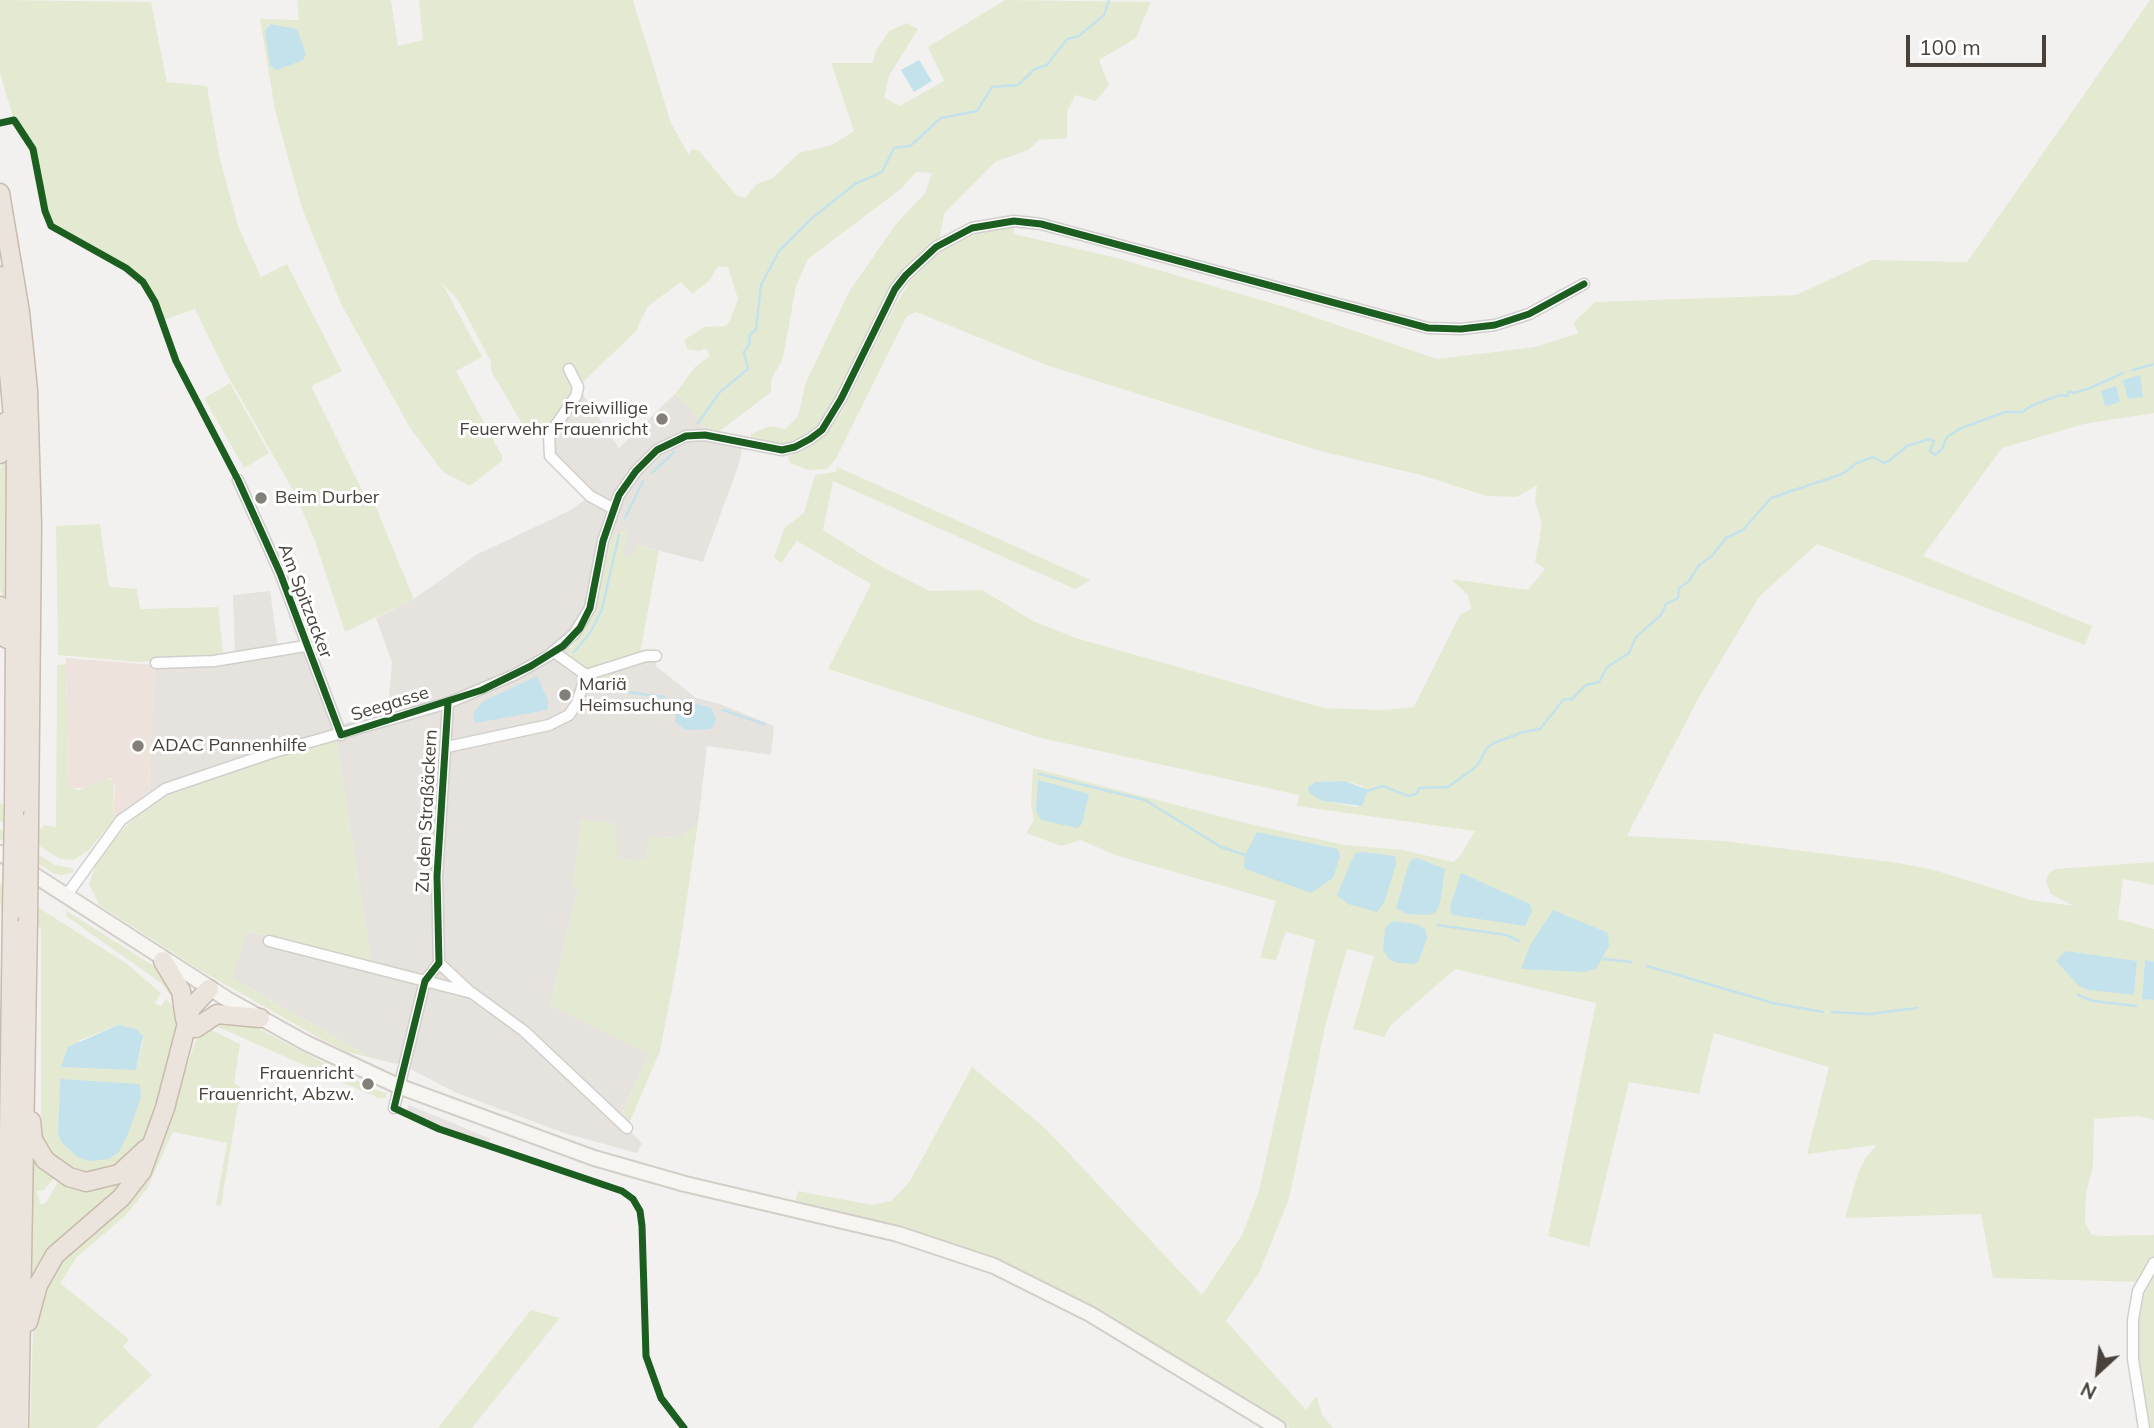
<!DOCTYPE html>
<html>
<head>
<meta charset="utf-8">
<style>
	body { margin:0 }
	#map { position:relative; width:2154px; height:1428px; overflow:hidden; background:#f3f1ef; font-family:Mulish,sans-serif }
	canvas { display:block }
	.north { position:absolute; left:2063px; top:1337px; width:70px; height:70px; -webkit-text-stroke:5px #fff; paint-order:stroke; rotate:207deg; font-size:19px; font-weight:700; line-height:28px; text-align:center; color:#49413a }
	.north::after { content:''; display:block; margin:auto; width:24px; height:32px; background:#49413a; clip-path:polygon(50% 0,100% 100%,50% 72%,0 100%) }
	.scale { position:absolute; left:1906px; top:35px; width:140px; height:32px; box-sizing:border-box; border:4px solid #49413a; border-top:0; padding-left:9px; font-size:21px; line-height:24px; white-space:nowrap; color:#49413a; -webkit-text-stroke:5px #fff; paint-order:stroke }
</style>
</head>
<body>
<div id="map">
<canvas width="2154" height="1428"></canvas>
<div class="north">N</div>
<div class="scale">100 m</div>
</div>
<script>
const g = document.querySelector('canvas').getContext('2d');
g.lineJoin = 'round';
function fillPath(path, color) {
  g.fillStyle = color;
  g.fill(path, 'evenodd');
}
function toPath(rows) {
  const path = new Path2D();
  for (const r of rows) {
    path.moveTo(r[0], r[1]);
    for (let i = 2; i < r.length; i += 2) path.lineTo(r[i], r[i + 1]);
  }
  return path;
}
function stroke(path, color, width, dash) {
  g.strokeStyle = color;
  g.lineWidth = width;
  g.lineCap = dash ? 'butt' : 'round';
  g.setLineDash(dash || []);
  g.stroke(path);
}
function label(font, color, halo, rows, align = 'center') {
  g.font = font + ' Mulish,sans-serif';
  g.lineWidth = 6;
  g.setLineDash([]);
  g.textBaseline = 'middle';
  g.strokeStyle = halo;
  g.fillStyle = color;
  for (const [text, x, y, turn = 0] of rows) {
    g.save();
    g.translate(x, y);
    g.rotate((+turn || 0) * Math.PI / 180);
    g.textAlign = isNaN(turn) ? turn : align;
    if (halo) g.strokeText(text, 0, 0);
    g.fillText(text, 0, 0);
    g.restore();
  }
}
const residential = toPath([
	[578,387,619,448,675,394,689,406,703,427,744,439,739,464,703,562,638,545,631,558,608,550,596,607,583,633,570,646,569,655,573,661,656,656,656,666,696,698,720,704,774,726,771,755,707,746,698,823,681,837,649,838,645,861,616,858,616,824,581,820,573,888,578,889,550,1005,649,1054,619,1120,642,1143,637,1153,564,1133,457,1093,402,1065,372,1058,232,978,246,931,371,960,335,733,172,781,150,791,149,754,156,662,235,656,233,595,270,591,278,648,308,643,344,724,388,709,392,662,376,618,414,599,476,555,571,510,590,496,547,446]
]);
const commercial = toPath([
	[66,658,156,665,149,753,150,791,113,820,115,786,112,778,85,788,68,788]
]);
const green = toPath([
	[0,0,151,2,167,82,207,86,219,155,238,226,261,277,287,264,342,371,311,386,367,500,373,500,414,599,345,632,315,541,295,494,224,369,195,309,161,321,149,292,126,268,51,226,45,211,33,149,14,120,0,74],
	[297,0,391,0,398,46,423,40,419,0,633,0,671,123,688,154,693,149,700,152,736,195,745,198,757,184,773,178,799,153,832,145,854,131,831,63,873,63,875,52,889,31,907,23,918,29,889,76,884,98,900,106,944,81,928,47,1005,0,1151,2,1136,38,1099,60,1109,85,1096,101,1075,95,1067,112,1067,138,1039,140,1028,150,995,162,944,214,940,237,911,262,885,301,832,407,817,428,793,443,769,445,750,439,751,434,770,426,785,429,798,416,806,382,850,290,896,224,925,193,932,173,916,172,902,188,808,259,796,286,783,358,771,380,771,392,720,431,703,427,689,406,675,394,695,367,710,356,706,348,700,351,687,349,684,340,704,327,726,326,730,320,738,299,728,267,718,266,710,280,692,294,681,282,648,306,636,331,578,387,549,435,543,428,530,437,491,371,491,362,458,300,442,283,482,357,456,371,502,456,502,461,470,486,443,472,410,428,341,304,302,208,275,110,260,19,299,20],
	[270,24,297,29,305,58,267,26],
	[2150,0,2154,0,2154,413,2084,424,2002,448,1923,556,2092,626,2085,645,1817,544,1759,597,1698,699,1627,836,1723,841,1898,863,1934,870,2031,900,2074,906,2051,894,2046,881,2049,873,2056,869,2154,862,2154,885,2123,879,2118,919,2154,929,2154,962,2145,961,2142,999,2154,1000,2154,1120,2138,1116,2094,1119,2093,1167,2086,1194,2085,1222,2091,1234,2100,1236,2154,1235,2154,1428,2144,1428,2133,1359,2142,1282,1993,1278,1981,1214,1845,1218,1858,1173,1866,1157,1877,1145,1807,1154,1829,1067,1714,1033,1699,1094,1629,1082,1589,1247,1548,1236,1596,1003,1455,969,1391,1025,1384,1037,1353,1029,1374,956,1347,949,1326,1023,1289,1199,1259,1273,1226,1321,1306,1410,1316,1396,1323,1416,1333,1428,1290,1428,1088,1304,996,1260,905,1229,795,1203,798,1191,872,1205,891,1201,910,1181,972,1067,1046,1129,1202,1295,1242,1235,1259,1191,1315,940,1286,932,1276,960,1260,958,1276,901,1115,855,1081,840,1061,846,1026,833,1034,820,1031,804,1033,768,1254,825,1345,845,1403,850,1453,862,1460,856,1475,831,1297,806,1299,795,1041,738,828,669,871,584,797,541,781,563,774,557,785,527,804,513,815,475,836,472,837,467,1091,580,1075,589,833,481,823,530,877,564,930,591,982,590,1035,622,1079,639,1324,708,1384,710,1414,707,1460,615,1471,609,1468,595,1451,579,1528,590,1545,569,1535,562,1542,524,1535,501,1537,485,1517,497,1486,496,1421,475,1320,451,1049,366,916,312,906,317,836,459,827,469,808,470,790,463,788,457,828,432,841,414,897,302,911,280,937,253,981,231,1014,227,1014,234,1117,258,1285,307,1437,359,1535,347,1579,333,1573,323,1595,302,1796,295,1872,260,1967,262],
	[1345,781,1363,786,1358,807,1323,801,1315,782],
	[2136,961,2134,994,2114,993],
	[230,383,269,453,244,468,204,398],
	[6,456,7,457,6,607,0,589,0,469],
	[100,524,109,587,137,589,140,609,218,607,224,658,139,662,58,655,56,526],
	[629,530,623,555,631,557,638,545,659,551,640,654,591,670,586,669,573,661,568,651,583,633,596,607,612,534],
	[0,631,0,803,42,829,43,825,56,827,57,665,66,664,68,787,79,790,107,779,114,780,113,820,89,850,74,860,60,859,0,821],
	[611,670,615,692,585,693,589,683],
	[335,733,371,960,247,931,232,978,372,1058,347,1052,321,1039,200,970,99,905,89,884,96,865,113,841,128,824,160,798],
	[581,819,616,824,617,858,645,861,649,838,681,837,698,823,679,952,660,1051,627,1128,619,1121,649,1054,550,1005,578,889,573,887],
	[0,829,55,865,73,868,74,872,62,875,53,873,0,839],
	[0,883,127,964,161,993,155,1003,161,1006,166,999,181,1014,174,1052,148,1133,139,1152,122,1168,79,1174,54,1157,41,1137,41,929,0,904],
	[118,1025,143,1041,136,1070,78,1041],
	[60,1080,88,1161,77,1157,61,1142,58,1133],
	[67,911,160,970,176,1002,161,983,66,916],
	[209,1023,250,1024,371,1088,386,1093,386,1098,378,1098],
	[204,1026,240,1044,234,1083,241,1087,221,1206,216,1205,227,1143,173,1132,147,1189,125,1216,77,1257,60,1283,129,1339,123,1347,152,1375,96,1428,30,1428,33,1328,48,1276,162,1142,194,1045],
	[32,1144,55,1177,44,1190,37,1191,40,1204,46,1203,58,1181,132,1173,31,1290,29,1278],
	[531,1310,560,1318,472,1428,438,1428]
]);
const parking = toPath([
	[409,1105,491,1139,488,1145,406,1112]
]);
const water = toPath([
	[270,24,297,29,306,54,303,60,277,70,270,66,265,31],
	[919,60,932,81,914,92,901,70],
	[2140,375,2143,397,2128,399,2123,380],
	[2116,386,2120,402,2105,406,2101,391],
	[537,676,548,701,547,710,475,723,473,714,482,702],
	[678,698,711,708,716,718,714,725,710,729,686,730,675,722,675,702],
	[1038,780,1089,794,1082,824,1077,828,1041,820,1036,811],
	[1345,781,1368,790,1362,806,1323,801,1309,793,1308,787,1315,782],
	[1257,832,1338,849,1340,856,1333,878,1311,893,1248,870,1244,867,1245,855],
	[1364,852,1395,856,1396,864,1384,903,1377,912,1348,904,1337,895,1355,853],
	[1417,858,1445,869,1440,903,1436,912,1429,915,1407,914,1396,908,1408,867,1411,860],
	[1461,873,1530,904,1532,911,1525,926,1452,915,1450,907],
	[1553,910,1608,933,1609,946,1596,969,1584,972,1521,969,1530,945],
	[1393,921,1415,924,1426,929,1427,939,1419,960,1414,964,1398,963,1390,960,1383,950,1385,928],
	[2065,951,2137,961,2134,995,2088,990,2079,986,2056,961],
	[2145,960,2154,962,2154,1000,2142,999],
	[118,1025,136,1029,143,1036,136,1070,61,1067,68,1047],
	[60,1079,140,1084,141,1098,127,1136,119,1152,109,1159,88,1161,77,1157,61,1142,58,1133]
]);
const stream = toPath([
	[2133,370,2154,364],
	[698,423,720,392,748,369,744,352,750,343,749,336,756,329,761,285,779,251,812,218,855,184,882,172,894,148,910,146,941,118,977,111,992,87,1018,85,1035,69,1047,65,1067,39,1079,36,1104,15,1109,0],
	[652,473,674,452],
	[625,518,643,481],
	[574,652,590,633,602,609,619,535],
	[604,689,665,697],
	[723,710,764,724],
	[1039,774,1145,800,1221,847,1245,855],
	[1368,791,1382,786,1409,796,1416,794,1420,788,1448,787,1477,766,1487,748,1494,743,1523,732,1540,729,1564,699,1572,699,1586,685,1599,682,1607,667,1629,653,1636,637,1661,615,1666,604,1678,598,1679,588,1689,581,1699,565,1712,556,1726,538,1743,530,1771,498,1842,474,1857,463,1873,457,1884,463,1889,461,1907,446,1930,439,1934,441,1930,451,1935,455,1942,449,1947,437,1959,429,2005,412,2022,412,2031,406,2060,395,2067,396,2069,391,2074,393,2090,388,2123,373],
	[1438,925,1506,935,1519,941],
	[1604,959,1631,962],
	[1647,966,1773,1003,1823,1012],
	[2078,995,2093,1001,2136,1006],
	[1832,1012,1869,1014,1917,1008]
]);
const street = toPath([
	[569,369,578,387,576,396,549,435,550,456,590,496,614,509],
	[238,480,280,573,341,735],
	[156,663,214,661,305,646],
	[586,675,646,656,656,656],
	[447,747,549,725,569,715,577,703,586,675,554,652],
	[66,896,121,820,165,789,271,753,448,703,514,675,548,656,574,634,590,608,603,541,614,509,619,495,636,471,657,450,686,436,705,435,782,450,795,447,810,439,822,430,841,399,895,289,906,275,936,247,972,228,1014,221,1041,224,1428,328,1461,329,1495,325,1529,314,1584,284],
	[269,941,472,993,524,1031,627,1128],
	[439,963,437,876,448,703],
	[439,963,469,991],
	[394,1108,425,981,439,963],
	[2144,1428,2133,1359,2133,1320,2138,1291,2154,1263]
]);
const secondary = toPath([
	[0,853,227,999,306,1043,398,1086,594,1158,685,1184,898,1234,994,1266,1090,1314,1278,1428]
]);
const highway = toPath([
	[0,193,20,312,28,390,32,525,29,822],
	[0,276,16,449,14,811],
	[0,454,7,421],
	[0,606,7,639],
	[163,961,181,991,185,1019],
	[196,1028,217,1014,260,1018],
	[31,1121,33,1140,45,1160,69,1177,86,1182,119,1174,146,1149],
	[28,1322,38,1285,55,1255,121,1198,142,1171,165,1108,191,1008,209,989],
	[5,1428,12,911],
	[19,1428,28,921]
]);
const highwayBridge = toPath([
	[12,911,14,811],
	[28,921,29,822]
]);
const cycleway = toPath([
	[0,123,14,120,33,149,45,211,51,226,126,268,143,282,155,302,176,361,238,480,280,573,341,735,482,690,531,666,563,646,580,628,590,608,603,541,614,509,619,495,636,471,657,450,686,436,705,435,782,450,795,447,810,439,822,430,841,399,895,289,906,275,936,247,972,228,1014,221,1041,224,1428,328,1461,329,1495,325,1529,314,1584,284],
	[448,703,437,876,439,963,425,981,394,1108,439,1129,622,1191,633,1199,640,1211,642,1226,646,1356,661,1398,684,1428]
]);
const markers = [
	[662,419,7,"#847f79"],
	[261,498,7,"#847f79"],
	[565,695,7,"#847f79"],
	[138,746,7,"#847f79"],
	[368,1084,7,"#847f79"]
];
const poiNames = [
	["Freiwillige",648,409,"right"],
	["Feuerwehr Frauenricht",648,430,"right"],
	["Beim Durber",275,498],
	["Mariä",579,685],
	["Heimsuchung",579,706],
	["ADAC Pannenhilfe",152,746],
	["Frauenricht",354,1074,"right"],
	["Frauenricht, Abzw.",354,1095,"right"]
];
const streetNames = [
	["Am Spitzacker",305,601,69],
	["Seegasse",390,704,-17],
	["Zu den Straßäckern",427,811,-87]
];
fillPath(residential, '#e6e2dd');
fillPath(commercial, '#ede3dc');
fillPath(green, '#e4ead2');
fillPath(parking, '#e5e2e0');
fillPath(water, '#c3e2ec');
stroke(stream, '#c3e2ec', 2.5);
stroke(street, '#d1cfcc', 13);
stroke(secondary, '#d3cec7', 18);
stroke(highway, '#c8baad', 21);
stroke(street, '#fdfdfd', 10);
stroke(secondary, '#f7f5f2', 14);
stroke(highway, '#ebe4dc', 18);
stroke(highwayBridge, '#c8baad', 21, []);
stroke(highwayBridge, '#ebe4dc', 18);
stroke(cycleway, '#1b5e20', 7);
for (const [x, y, r, color] of markers) {
  const dot = new Path2D();
  dot.arc(x, y, r, 0, 2 * Math.PI);
  g.fillStyle = color;
  g.fill(dot);
  stroke(dot, '#fff', 2.5);
}
label('18px', '#49413a', '#fff', poiNames, 'left');
label('18px', '#49413a', '#fff', streetNames);
</script>
</body>
</html>
